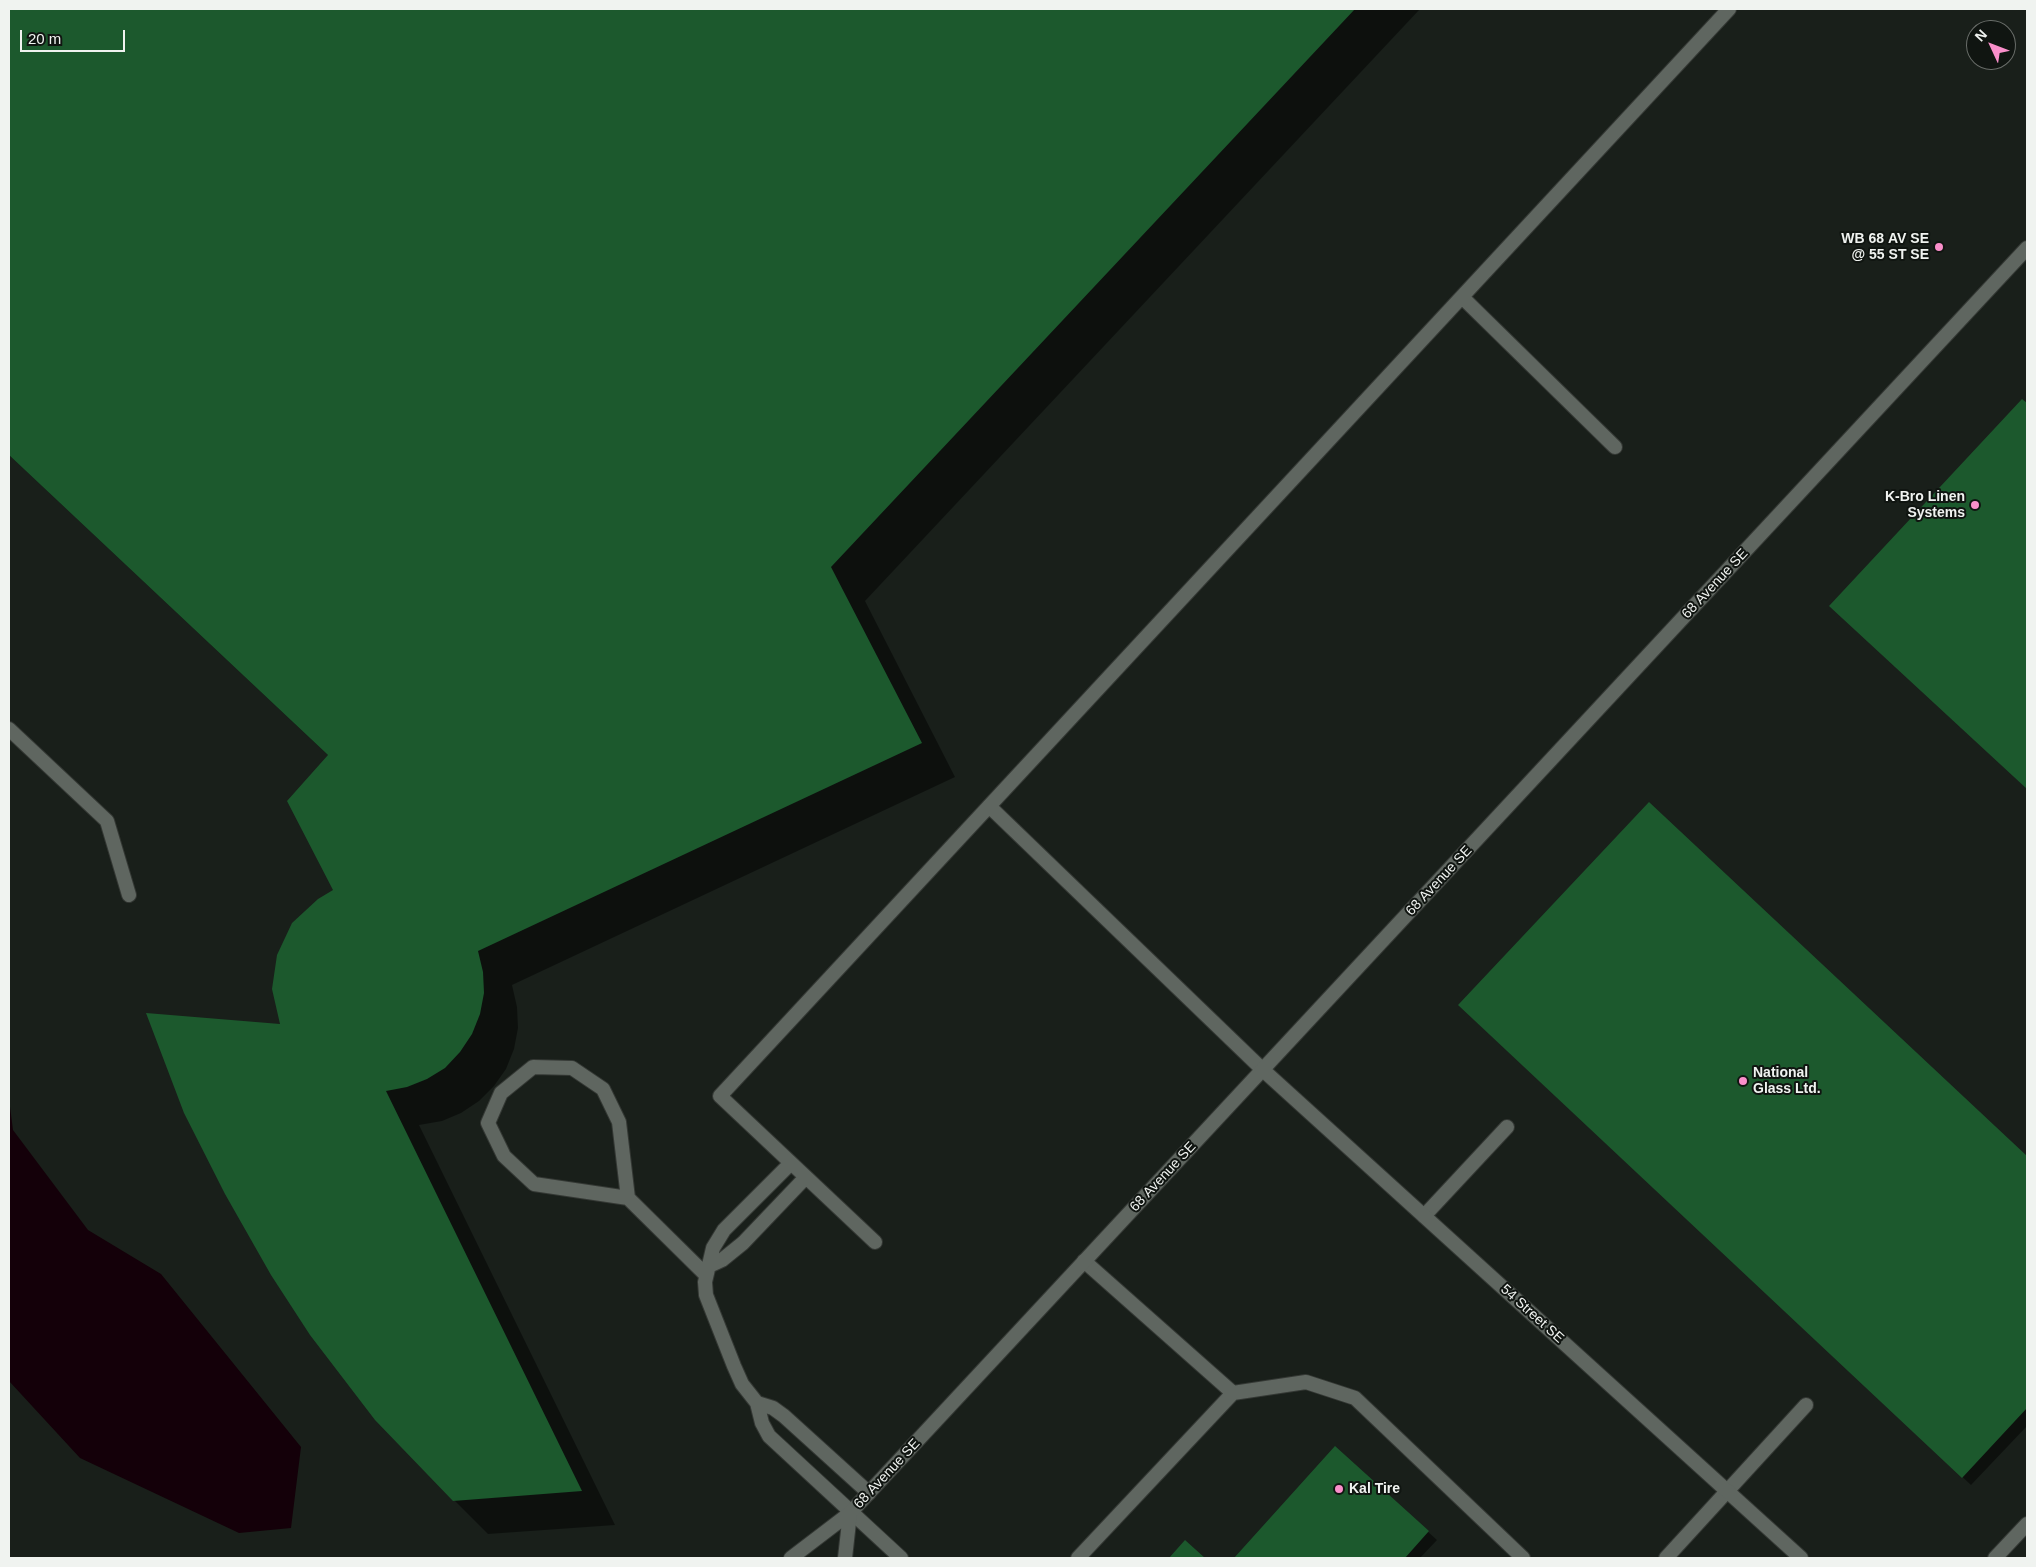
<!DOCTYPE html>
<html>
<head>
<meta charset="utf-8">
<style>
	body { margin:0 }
	#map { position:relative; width:2036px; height:1567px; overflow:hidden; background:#191f1a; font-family:Arial,sans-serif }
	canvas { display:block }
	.frame { position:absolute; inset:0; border:10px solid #f0f3f0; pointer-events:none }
	.north { position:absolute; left:1966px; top:20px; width:50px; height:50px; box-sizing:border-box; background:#101511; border:1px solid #6a6e6a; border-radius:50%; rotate:313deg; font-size:14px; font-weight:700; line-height:20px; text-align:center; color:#f0f3f0 }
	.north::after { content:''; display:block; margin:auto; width:18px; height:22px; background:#f98fca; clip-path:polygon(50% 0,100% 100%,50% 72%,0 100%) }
	.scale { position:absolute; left:20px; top:30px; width:105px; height:22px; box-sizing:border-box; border:2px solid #f0f3f0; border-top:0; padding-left:6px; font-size:15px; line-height:18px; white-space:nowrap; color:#f0f3f0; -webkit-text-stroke:4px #101511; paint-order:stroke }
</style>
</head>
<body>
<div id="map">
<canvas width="2036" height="1567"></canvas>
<div class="frame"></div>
<div class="north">N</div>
<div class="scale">20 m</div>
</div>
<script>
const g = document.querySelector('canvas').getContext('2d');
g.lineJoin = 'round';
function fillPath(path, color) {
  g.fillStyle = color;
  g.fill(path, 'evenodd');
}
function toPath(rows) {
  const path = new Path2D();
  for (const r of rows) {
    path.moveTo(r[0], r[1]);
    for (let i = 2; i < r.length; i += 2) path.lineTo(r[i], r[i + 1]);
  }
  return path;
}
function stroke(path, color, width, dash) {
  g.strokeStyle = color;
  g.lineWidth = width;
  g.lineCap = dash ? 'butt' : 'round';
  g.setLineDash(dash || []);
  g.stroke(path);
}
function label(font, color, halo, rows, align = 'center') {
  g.font = font + ' Arial,sans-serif';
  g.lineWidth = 4;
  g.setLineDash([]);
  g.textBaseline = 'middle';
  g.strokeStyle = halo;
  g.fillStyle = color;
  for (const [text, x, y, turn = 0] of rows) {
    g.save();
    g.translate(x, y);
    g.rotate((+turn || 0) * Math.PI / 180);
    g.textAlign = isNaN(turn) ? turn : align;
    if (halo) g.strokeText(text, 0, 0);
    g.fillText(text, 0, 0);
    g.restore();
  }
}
const water = toPath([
	[9,1099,13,1130,88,1230,161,1274,301,1447,291,1528,239,1533,80,1458,9,1381]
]);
const shadow = toPath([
	[9,9,1420,9,865,601,955,777,512,985,517,1007,518,1028,514,1049,506,1069,494,1086,479,1101,461,1113,442,1121,419,1125,615,1525,488,1534,454,1500,335,890,329,756,9,455],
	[2022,401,2027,405,2027,788,1839,614],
	[1649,804,2027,1158,2027,1426,1971,1485,1468,1014],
	[1335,1448,1437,1540,1420,1558,1235,1558]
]);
const building = toPath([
	[9,9,1355,9,831,567,922,743,478,951,483,972,484,993,480,1014,472,1034,460,1052,445,1068,427,1079,407,1087,386,1091,582,1491,453,1501,375,1420,310,1335,271,1275,225,1194,184,1113,146,1013,280,1024,272,989,277,955,292,923,318,899,333,890,287,801,328,755,9,455],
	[2022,399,2027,403,2027,789,1829,606],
	[1649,802,2027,1156,2027,1408,1962,1478,1458,1005],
	[1335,1446,1429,1531,1405,1558,1234,1558],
	[1185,1540,1205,1558,1169,1558]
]);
const service = toPath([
	[1462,297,1615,447],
	[9,729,107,821,129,895],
	[989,806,1263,1070],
	[628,1198,534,1184,504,1156,488,1123,501,1093,533,1067,572,1068,603,1089,619,1122,628,1198,706,1275],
	[1424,1216,1507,1127],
	[875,1242,720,1096,1729,9],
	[707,1267,722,1260,743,1243,806,1177],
	[1233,1393,1306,1382,1355,1398,1523,1558],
	[757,1403,742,1384,734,1366,706,1295,705,1282,713,1248,724,1230,791,1163],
	[869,1493,784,1416,773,1408,757,1403,762,1423,769,1436,901,1558],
	[1078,1558,1233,1393,1084,1261],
	[1666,1558,1806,1405]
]);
const minor = toPath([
	[1263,1070,1801,1558],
	[791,1558,850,1513,2027,248],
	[845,1558,850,1513],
	[1995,1558,2027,1524]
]);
const markers = [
	[1939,247,5,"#f98fca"],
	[1975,505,5,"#f98fca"],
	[1743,1081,5,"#f98fca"],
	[1339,1489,5,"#f98fca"]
];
const poiNames = [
	["WB 68 AV SE",1929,239],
	["@ 55 ST SE",1929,255],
	["K-Bro Linen",1965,497],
	["Systems",1965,513],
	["National",1753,1073,"left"],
	["Glass Ltd.",1753,1089,"left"],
	["Kal Tire",1349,1489,"left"]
];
const streetNames = [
	["68 Avenue SE",1715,584,-47],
	["68 Avenue SE",1439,881,-47],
	["68 Avenue SE",1163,1177,-47],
	["54 Street SE",1532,1314,42],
	["68 Avenue SE",887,1474,-47]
];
fillPath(water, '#140009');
fillPath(shadow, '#0007');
fillPath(building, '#1c592d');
stroke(service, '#343834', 16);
stroke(minor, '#343834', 16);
stroke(service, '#5f6660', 14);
stroke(minor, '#5f6660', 14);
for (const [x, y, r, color] of markers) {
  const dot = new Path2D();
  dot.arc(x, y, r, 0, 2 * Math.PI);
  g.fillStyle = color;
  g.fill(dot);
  stroke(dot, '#101511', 2);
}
label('bold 14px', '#f0f3f0', '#101511', poiNames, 'right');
label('14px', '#f0f3f0', '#101511', streetNames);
</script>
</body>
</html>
